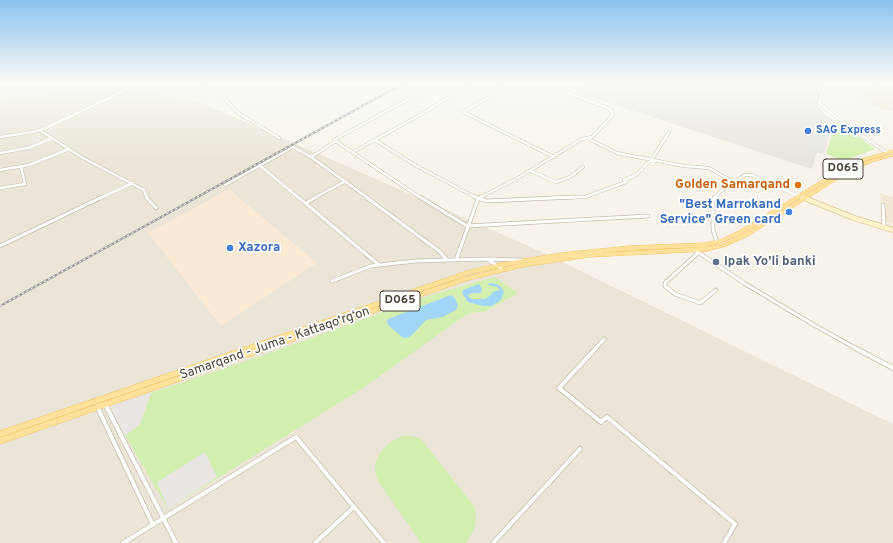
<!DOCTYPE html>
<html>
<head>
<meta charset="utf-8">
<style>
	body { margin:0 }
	canvas { display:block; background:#f7f3ea }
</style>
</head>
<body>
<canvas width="893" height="543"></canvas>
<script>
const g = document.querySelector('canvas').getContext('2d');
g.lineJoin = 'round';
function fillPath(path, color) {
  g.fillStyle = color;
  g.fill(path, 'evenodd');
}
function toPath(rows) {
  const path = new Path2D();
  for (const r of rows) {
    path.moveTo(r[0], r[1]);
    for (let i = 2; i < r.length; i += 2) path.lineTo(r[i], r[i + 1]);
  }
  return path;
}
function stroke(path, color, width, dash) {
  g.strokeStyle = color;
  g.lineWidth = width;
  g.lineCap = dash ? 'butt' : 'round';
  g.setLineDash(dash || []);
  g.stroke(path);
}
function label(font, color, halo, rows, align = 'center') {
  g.font = font + ' Overpass,sans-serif';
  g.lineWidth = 3.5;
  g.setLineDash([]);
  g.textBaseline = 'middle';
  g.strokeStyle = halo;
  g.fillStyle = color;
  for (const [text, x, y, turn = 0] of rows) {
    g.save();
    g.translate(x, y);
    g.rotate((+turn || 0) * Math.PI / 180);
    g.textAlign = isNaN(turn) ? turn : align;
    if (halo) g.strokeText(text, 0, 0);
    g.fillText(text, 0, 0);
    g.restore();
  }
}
const residential = toPath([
	[125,85,207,105,542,252,893,424,893,543,0,543,0,99]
]);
const commercial = toPath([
	[229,189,317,263,221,326,148,233]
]);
const industrial = toPath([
	[584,83,817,83,824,88,817,105,827,117,812,169,575,92]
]);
const education = toPath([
	[869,83,893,85,893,111,885,110,862,99],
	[880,193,893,197,893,224,883,221]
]);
const green = toPath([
	[836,122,854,133,875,149,843,161,826,154],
	[495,277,518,293,486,311,467,314,363,388,168,509,125,435,140,425,151,393,267,354,428,296],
	[403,436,412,436,421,439,474,506,476,516,474,530,466,543,421,543,378,481,375,472,375,464,379,455,384,448,392,441]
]);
const parking = toPath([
	[816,111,835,120,824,154,804,149],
	[151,393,139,425,125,435,110,406],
	[205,452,217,477,168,509,157,482]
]);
const water = toPath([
	[489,283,497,284,501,287,504,292,501,300,492,306,483,306,468,302,462,293,463,290,479,284,482,289,481,293,471,293,468,295,469,297,472,299,485,299,491,295,492,292,500,290,497,287,488,285],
	[451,295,455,298,458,306,456,310,443,317,426,320,411,336,406,338,402,337,388,325,387,321,388,319]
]);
const streetFar2 = toPath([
	[197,83,218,91,238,113,279,138],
	[507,83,489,97,463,112,554,157],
	[821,83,824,88,819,103,844,123,887,153],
	[39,130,83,158,144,190,147,198],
	[0,137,33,132,46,128,128,89],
	[587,138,617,153,684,166,709,168,735,183],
	[375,140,413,164,477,198],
	[353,152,427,111,471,83],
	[0,153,28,148,53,138],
	[311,157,336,141],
	[259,165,299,198],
	[0,170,29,165,69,149],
	[531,171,556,182,570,177,583,167],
	[624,180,636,175,652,159,669,132],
	[225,185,293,147,311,157,368,198],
	[0,188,25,184,21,167],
	[100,198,133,183],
	[314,198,344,182],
	[421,198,334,140,438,83],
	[479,198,518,178,582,139,592,137,613,115,611,110,608,108,568,93,568,85,566,83],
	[551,198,585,197,626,182],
	[714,198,722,190,745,175,751,175,798,196]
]);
const streetFar1 = toPath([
	[146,197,156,208],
	[298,197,379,265],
	[366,197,439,251,447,260],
	[420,197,467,226,648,216],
	[475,197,487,201,574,197],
	[715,197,713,200,713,230,717,242],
	[306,203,316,197],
	[883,205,884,227],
	[0,246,102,197],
	[693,249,744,283,814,325,857,349],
	[698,253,665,283,665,286,675,294,700,303,716,290],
	[488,259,521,260],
	[456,260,478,199,481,197],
	[332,281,371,266,415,261,487,259,502,269],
	[595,349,604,339]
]);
const street = toPath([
	[596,348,559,388,601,422,607,417,735,524,724,543],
	[855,348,893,368],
	[105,404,176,543],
	[97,406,153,525],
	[123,543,296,437,384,543],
	[315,543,354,507],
	[493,543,580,449]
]);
const secondaryFar1 = toPath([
	[798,196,804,198]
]);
const secondary = toPath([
	[802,197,851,217,893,230]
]);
const primary = toPath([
	[893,150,893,152,864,161,849,167,743,233,723,242,704,247,629,250,601,253,707,247,723,244,744,234,850,168,873,159,893,154,893,156,875,161,852,170,748,236,726,246,707,251,589,257,522,267,465,281,0,444,0,438,462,278,522,263,574,255,561,257,511,265,470,274,0,437,0,431,470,270,511,261,561,253,629,246,704,243,720,240,739,231,847,165,862,159,893,150]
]);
const rail = toPath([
	[0,306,404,83]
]);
const markers = [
	[808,131,4,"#3f7fe0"],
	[798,185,4,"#e8710a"],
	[789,212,4,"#3f7fe0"],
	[230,248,4,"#3f7fe0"],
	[716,262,4,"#5c6f8a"]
];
const farShopnames = [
	["SAG Express",816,131]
];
const shields = [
	[843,169,40],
	[400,301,40]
];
const shieldNames = [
	["D065",843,169],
	["D065",400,301]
];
const foodNames = [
	["Golden Samarqand",790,185]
];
const shopNames = [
	["\"Best Marrokand",781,205],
	["Service\" Green card",781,220],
	["Xazora",238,248,"left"]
];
const serviceNames = [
	["Ipak Yo'li banki",724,262]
];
const streetNames = [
	["Samarqand - Juma - Kattaqo‘rg‘on",275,344,-19]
];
fillPath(residential, '#ebe5d8');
fillPath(commercial, '#fae9d4');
fillPath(industrial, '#e9e4de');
fillPath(education, '#f1e8d3');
fillPath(green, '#d3efaf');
fillPath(parking, '#e8e5e2');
fillPath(water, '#a1d6f9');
stroke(streetFar2, '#c6beae', 3.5);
stroke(streetFar1, '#c6beae', 4.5);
stroke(street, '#c6beae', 5.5);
stroke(secondaryFar1, '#dbc795', 4.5);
stroke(secondary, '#dbc795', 6);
stroke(primary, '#f1c35d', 1);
stroke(streetFar2, '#fff', 2.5);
stroke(streetFar1, '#fff', 3);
stroke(street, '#fff', 4);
stroke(secondaryFar1, '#fff2cc', 3.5);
stroke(secondary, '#fff2cc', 4.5);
fillPath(primary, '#ffe19b');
stroke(rail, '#999', 2);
stroke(rail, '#fff', 1, [2.5]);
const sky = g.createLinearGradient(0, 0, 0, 159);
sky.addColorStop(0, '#8bc2ef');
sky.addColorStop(0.52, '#fbfaf6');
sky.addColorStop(1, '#fbfaf600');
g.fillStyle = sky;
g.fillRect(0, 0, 893, 159);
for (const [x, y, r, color] of markers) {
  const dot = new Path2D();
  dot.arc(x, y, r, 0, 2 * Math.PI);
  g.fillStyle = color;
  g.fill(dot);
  stroke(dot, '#fff', 1.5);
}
label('bold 11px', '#366cbe', '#fff', farShopnames, 'left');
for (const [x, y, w] of shields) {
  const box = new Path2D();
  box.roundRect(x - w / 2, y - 10, w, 20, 3);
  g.fillStyle = '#fff';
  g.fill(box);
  stroke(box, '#4c4337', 1);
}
label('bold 12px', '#4c4337', null, shieldNames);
label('bold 13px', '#c56008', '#fff', foodNames, 'right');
label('bold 13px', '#366cbe', '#fff', shopNames, 'right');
label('bold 13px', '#4e5e75', '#fff', serviceNames, 'left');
label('13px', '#4c4337', '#fff', streetNames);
</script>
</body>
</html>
